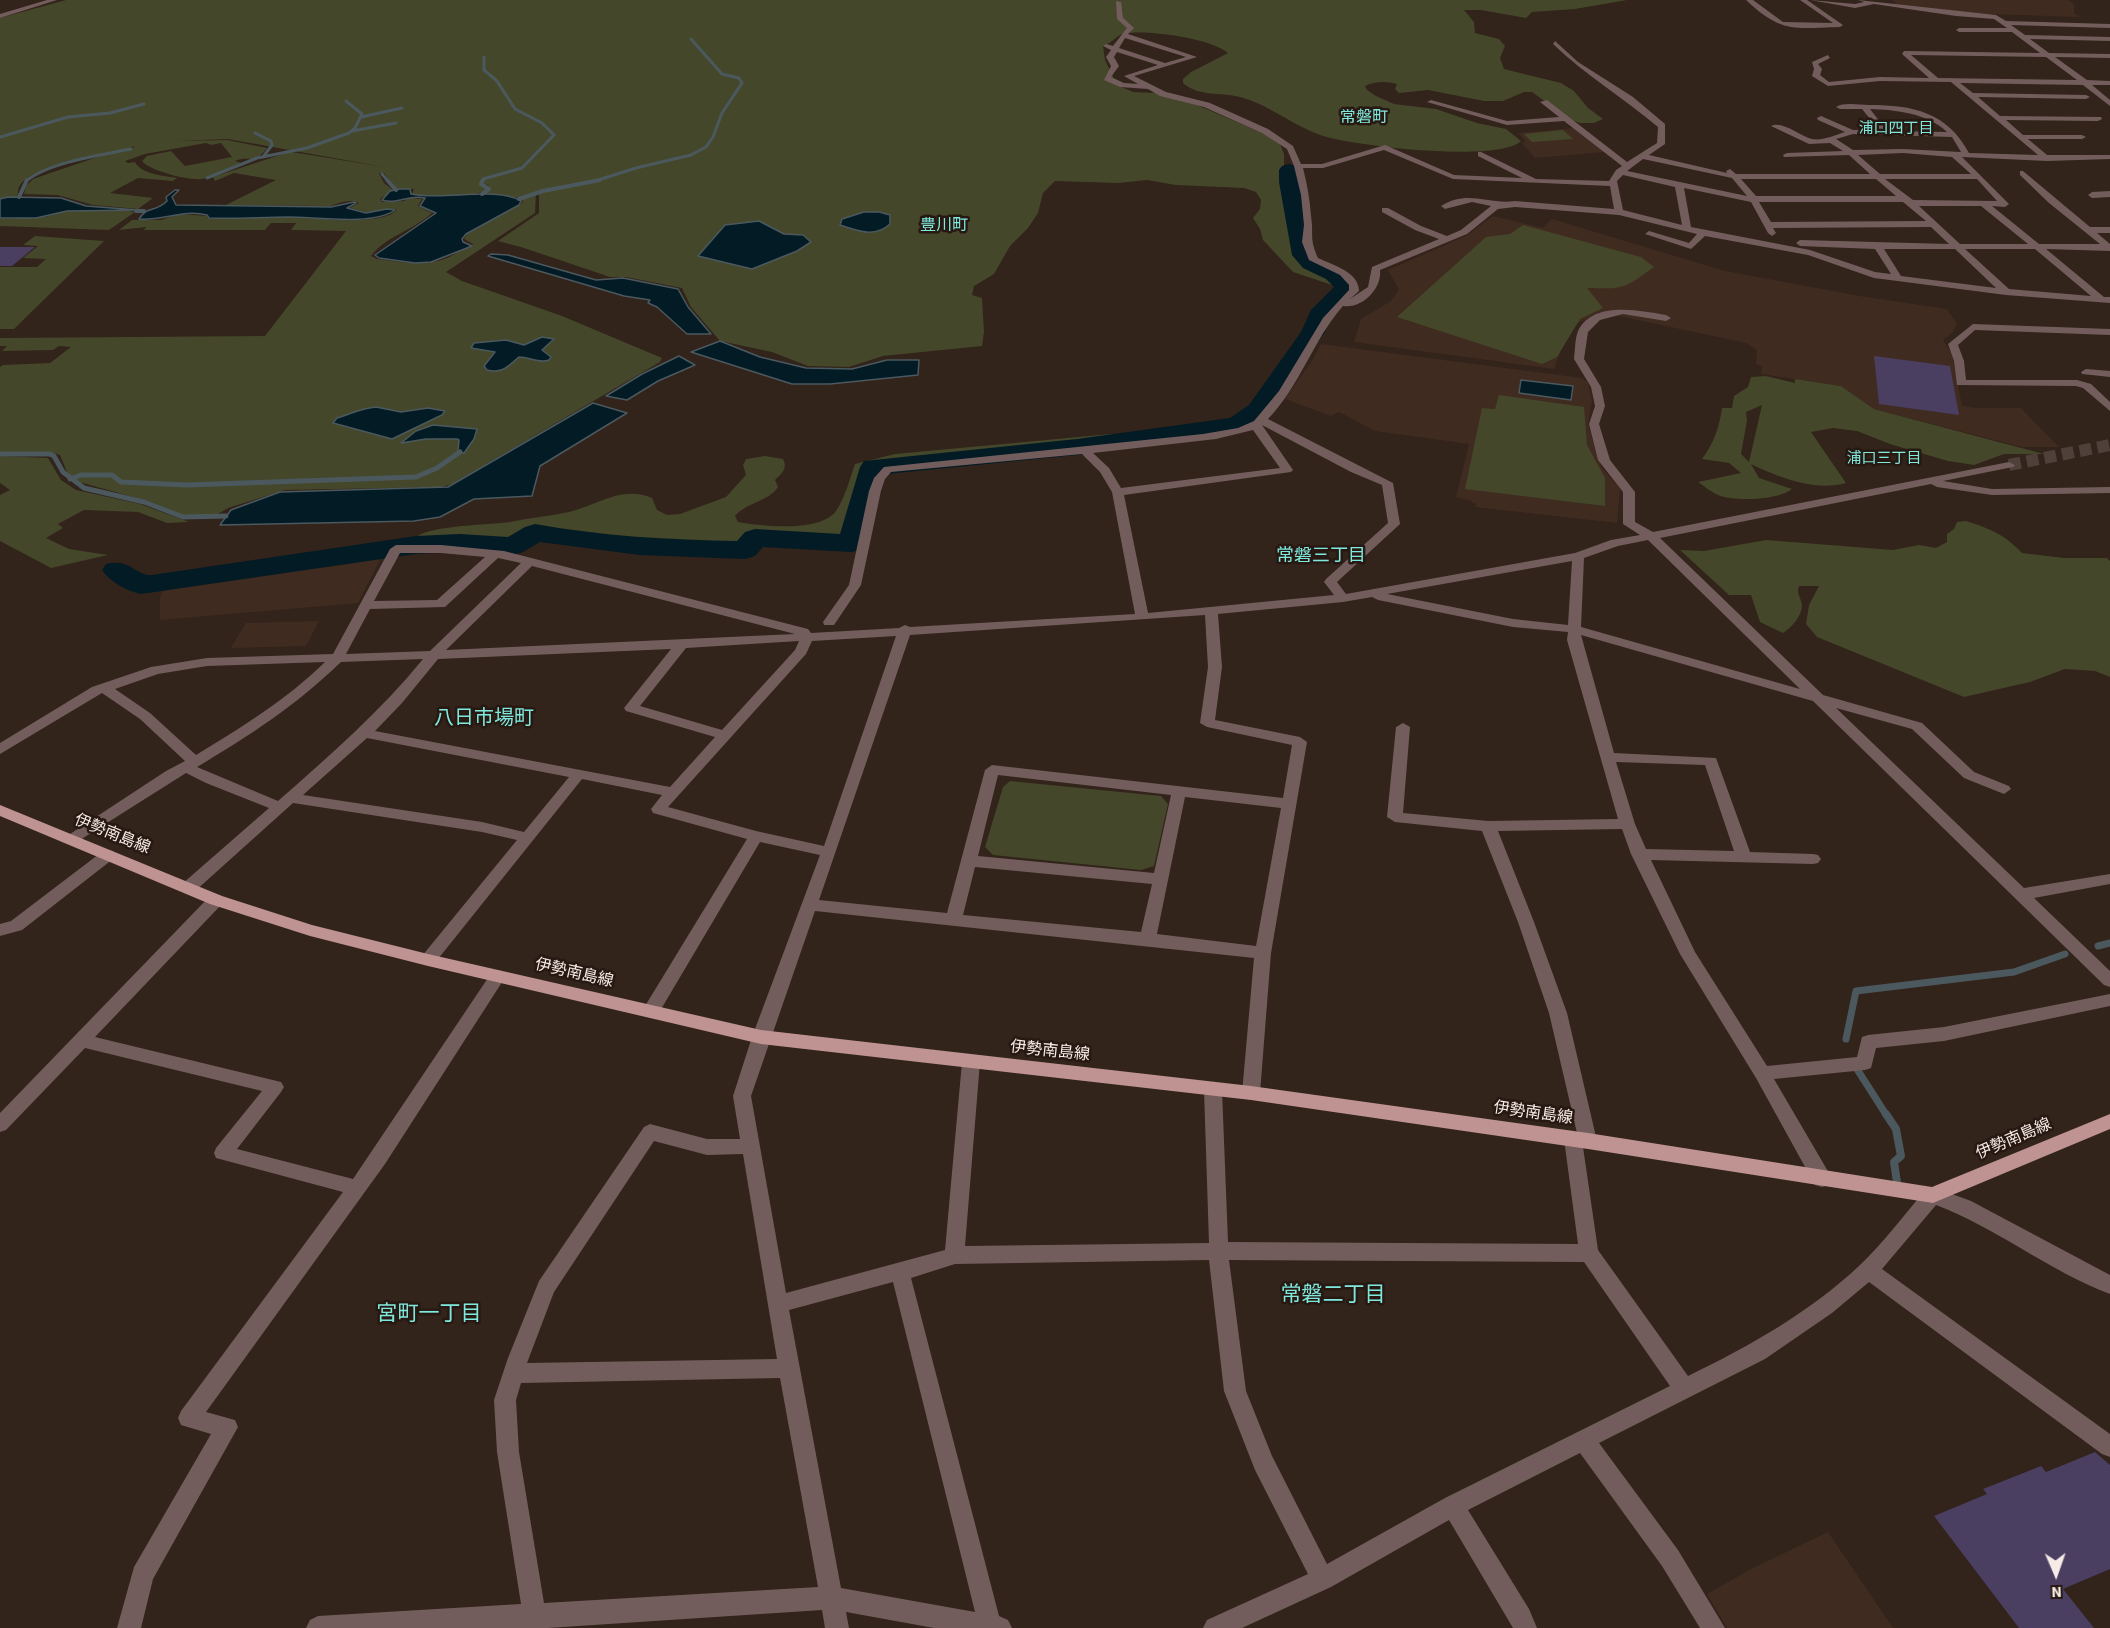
<!DOCTYPE html>
<html>
<head>
<meta charset="utf-8">
<style>
	body { margin:0 }
	#map { position:relative; width:2110px; height:1628px; overflow:hidden; background:#32231b; font-family:"Source Sans 3",sans-serif }
	canvas { display:block }
	.north { position:absolute; left:2026px; top:1544px; width:60px; height:60px; -webkit-text-stroke:4px #271912; paint-order:stroke; rotate:178deg; font-size:16px; font-weight:700; line-height:24px; text-align:center; color:#f6ebe6 }
	.north::after { content:''; display:block; margin:auto; width:21px; height:27px; background:#f6ebe6; clip-path:polygon(50% 0,100% 100%,50% 72%,0 100%) }
</style>
</head>
<body>
<div id="map">
<canvas width="2110" height="1628"></canvas>
<div class="north">N</div>
</div>
<script>
const g = document.querySelector('canvas').getContext('2d');
g.lineJoin = 'round';
function fill(path, color) {
  g.fillStyle = color;
  g.fill(path, 'evenodd');
}
function stroke(path, color, width, dash) {
  g.strokeStyle = color;
  g.lineWidth = width;
  g.lineCap = dash ? 'butt' : 'round';
  g.setLineDash(dash || []);
  g.stroke(path);
}
function write(font, color, halo, rows, align = 'center') {
  g.font = font + ' "Source Sans 3","Noto Sans JP",sans-serif';
  g.lineWidth = 5;
  g.setLineDash([]);
  g.textBaseline = 'middle';
  g.strokeStyle = halo;
  g.fillStyle = color;
  for (const [text, x, y, turn = 0] of rows) {
    g.save();
    g.translate(x, y);
    g.rotate((+turn || 0) * Math.PI / 180);
    g.textAlign = isNaN(turn) ? turn : align;
    if (halo) g.strokeText(text, 0, 0);
    g.fillText(text, 0, 0);
    g.restore();
  }
}
fill(new Path2D(`
	M1892 0H2068L2074 4V13L2080 17 1958 13 1898 5Z
	M1574 128 1605 152 1535 158 1522 143 1526 141 1518 133Z
	M1493 216 1543 228 1552 219 1725 271 1860 296 1947 309 1957 324 1952 333 1943 340 1952 355 1962 406 1977 408H2021L2059 447H2022L1874 409 1841 386 1761 374 1762 366 1756 364 1757 350 1746 343 1600 312 1569 328 1554 369 1354 342 1361 319 1391 301 1399 289 1388 270 1466 236Z
	M1321 344 1582 378 1588 383 1592 402 1588 423 1595 449 1602 468 1620 489 1617 523 1475 507 1477 504 1471 503 1472 501 1456 497 1469 444 1375 431 1339 412 1331 416 1285 399 1313 359Z
	M384 552 358 603 160 620V598L164 585Z
	M319 621 306 646 231 648 246 623Z
	M1828 1532 1893 1628H1727L1707 1594 1751 1569Z`), '#402b20');
fill(new Path2D(`
	M66 0H1627L1575 9 1532 12 1526 18 1481 10H1464L1474 22 1475 33 1499 39 1505 46 1500 58 1504 69 1561 83 1574 91 1588 108 1603 119 1594 123H1580L1569 119 1532 92H1524L1503 101H1484L1428 90 1399 93 1395 89 1397 84C1387 81 1375 81 1365 86L1367 90 1376 96 1394 104 1436 109 1477 123 1506 129 1521 141C1498 163 1355 146 1323 136 1293 126 1270 105 1240 97 1221 92 1199 97 1183 83V79L1191 72 1228 53C1211 38 1149 30 1127 33 1116 34 1112 44 1103 46L1105 60 1117 85 1133 92 1155 93 1197 105 1265 134 1280 144 1284 154V180L1293 211 1296 244 1305 264 1336 281 1337 284 1332 285 1293 272 1263 240 1260 229 1253 218 1260 209 1261 200 1256 192 1244 188 1176 185 1147 180 1119 183 1055 181 1043 193 1038 213 1028 228 1010 246 994 274 974 286 972 295 982 298 984 332 982 346 883 356 849 367 808 366 772 352 720 341 691 307 682 288 626 277H610L524 248 498 241 539 213V194L536 193 535 213 446 272 462 281 562 316 662 358 660 362 452 484 441 487 285 490 228 508 216 515 184 516 148 501 79 482 67 472 60 455 54 453 0 452V367L3 365 50 363 71 347 59 346 53 350 2 351 7 346H0V338L265 336 346 231 291 230 296 223H271L265 230H144L146 227 119 230 132 220H161L179 214 207 216V218C235 221 262 216 290 217 310 218 387 227 397 209L366 212 350 208 359 203C350 198 339 203 330 206L226 205 276 180 234 173 215 181 213 177 283 154 292 152 384 167 228 139 175 141 227 140 267 148C255 165 249 155 235 161L241 163C229 168 214 178 201 179 189 181 148 170 142 161L147 156 171 151 185 166 232 157 221 143 211 145 206 143 145 154 125 161 128 163 135 162C141 174 164 176 177 178L173 181 138 178 110 193 153 198 138 209 93 205 58 195 24 194 26 186 33 179 103 155 132 149 135 146C111 157 31 163 19 187 18 190 18 193 17 197L0 199V18ZM379 173H384L396 189H414L412 194 414 195C432 197 474 199 487 189L481 184 488 185 490 188 484 194 522 198 520 199 523 201 520 205 467 234 464 239 473 244 472 246C462 248 456 254 447 258 424 267 401 262 377 259L371 256C386 236 414 230 432 213L418 206 422 199 408 198 404 201 382 202 380 199 393 190 384 183Z
	M1563 130 1573 139 1532 142 1524 134Z
	M123 210 135 212 109 230 0 226V219L45 217 67 211Z
	M1523 225 1641 257 1654 267C1623 289 1625 289 1587 288L1603 308 1580 319 1557 357 1542 364 1397 317 1486 237 1510 234Z
	M35 236 104 241 14 329H0V267H37L46 259 23 258 38 246 23 245Z
	M1766 376 1795 383V379L1841 386 1874 409 2044 454H2004L1974 465 1948 461 1890 444 1857 431 1833 428 1811 432 1846 483C1815 492 1778 477 1751 464L1759 478 1792 489C1779 500 1734 502 1718 495 1711 492 1704 486 1698 482L1741 473 1729 463 1702 459C1714 443 1719 428 1722 408H1732L1734 396 1748 387 1751 377ZM1762 405 1749 462 1741 454 1747 421 1746 412Z
	M1499 395 1584 407 1587 445 1605 478V506L1465 489 1482 408 1495 409Z
	M1111 434 1118 436 1110 441 1057 448 873 466 851 541 753 536 743 548 611 541 534 531 511 544 413 540C423 525 490 525 510 522 529 518 550 516 569 512 597 505 622 485 652 498L657 510 667 515 680 514 726 497 746 475 743 465 746 459 765 456 783 459C788 469 782 473 775 480L778 487C768 502 747 502 735 516L738 522C761 526 820 533 836 511 845 498 850 478 855 464L895 454Z
	M0 456 48 458 61 480 76 490 140 504 189 522 167 523 138 512 84 510 58 524 63 528 46 538 69 549 108 555 51 568 0 541V495L10 490 0 483Z
	M1966 521C1991 529 2004 534 2022 553L2064 558H2107L2110 561V677L2095 671 2065 669 2030 682 1964 697 1817 637 1806 624 1809 605 1819 586H1799C1796 594 1801 597 1802 605 1802 616 1792 627 1783 633L1760 622 1751 595H1729L1680 550 1704 551 1766 540 1893 550 1919 545 1936 548 1947 542V534L1954 529 1957 522Z
	M1010 781 1161 796 1168 804 1154 866 1141 870 993 855 985 847 1003 787Z`), '#444729');
const water = new Path2D(`
	M400 189H410L411 194C442 201 497 186 521 201L519 205 466 234 462 239 463 242 472 246 431 262 415 263 379 258 375 255 436 213 420 206 425 198C409 194 397 205 382 200L390 191Z
	M175 190H179L172 197 176 205 331 207 354 202 356 203 347 208 366 213 387 209 395 210C373 226 315 217 289 217 262 217 236 219 209 218L207 215C183 209 163 221 139 219 148 205 155 213 167 201L166 197Z
	M8 197 61 198 86 206 137 210 67 211 36 218H0V199Z
	M864 212H879L890 215V224C875 238 857 231 840 225L842 219Z
	M759 221 784 234 803 235 811 242 797 251 752 269 698 256 725 225Z
	M491 254 508 255 596 280 623 278 678 289 688 307 711 334H687L657 307 648 303 650 300 624 296 488 256Z
	M542 337 554 339 542 350 551 357 549 360C539 364 530 357 519 357 508 366 503 374 487 370L484 366 495 352 471 348 474 343 506 340 524 345Z
	M720 341 760 357 806 368 852 369 887 360H919L918 375 830 384H792L691 352Z
	M679 356 695 365 658 381 627 400 606 396 642 374Z
	M1521 380 1573 386 1571 400 1519 393Z
	M593 403 627 413 540 466 532 496 474 499 440 517 414 521 220 525 231 510 280 492 448 487Z
	M376 407 401 412 428 408 445 411 442 415 392 439 333 423 337 418C351 414 361 408 376 407Z
	M433 425 477 429 474 439 464 453 458 452 459 440 457 439H426L401 443 416 431Z`);
fill(water, '#021b25');
stroke(water, '#4b595f', 1.5);
stroke(new Path2D(`
	M361 117 402 108
	M352 131 396 123
	M255 133 271 141 272 145 263 157
	M0 137 68 117 110 113 144 104
	M382 174 388 181
	M207 178 257 158 307 148 349 133 355 128 362 114 346 101
	M26 181C50 162 101 155 131 149
	M482 181 483 179 522 168 554 135 542 123 515 109 497 81 484 70V57
	M595 181 636 168 691 155 706 147 713 137 722 113 742 83 739 78 722 74 691 39`), '#4b595f', 3);
stroke(new Path2D(`
	M387 180 396 190
	M482 194 489 189 481 184 483 180
	M19 197 27 180
	M519 199 543 191 600 180
	M136 211H144`), '#4b595f', 4);
stroke(new Path2D(`
	M0 454H50L54 456 63 472 84 488 144 502 183 517 226 516
	M70 479 81 475H112L121 482 187 485 416 477 437 468 460 452`), '#4b595f', 5);
stroke(new Path2D(`
	M2098 946 2110 943
	M1846 1039 1856 991 2014 972 2065 954
	M1855 1066 1887 1116`), '#4b595f', 7);
stroke(new Path2D(`
	M1886 1114 1896 1129 1901 1156 1894 1162 1898 1189`), '#4b595f', 8);
fill(new Path2D(`
	M1289 164 1296 166 1299 170V182L1314 255C1328 269 1348 268 1357 288L1330 317 1325 332 1267 415 1246 431 1077 455 886 474 867 543 862 549 852 552 763 547 755 556 745 559 640 555 540 542 523 552 513 555 460 552 416 554 141 594C127 591 110 582 102 570L106 564C131 558 135 576 152 575L416 536 460 534 508 537 525 527 535 524C602 536 669 540 737 541L745 532 755 529 840 534 860 467 864 461 1077 439 1230 418 1249 405 1301 332 1311 310 1334 287 1326 279 1303 268 1292 255 1279 182V170L1282 166Z`), '#021b25');
fill(new Path2D(`
	M0 247H35L12 266H0Z
	M1874 356 1950 366 1959 415 1879 404Z
	M2095 1452 2110 1465V1569L2063 1589 2094 1628H2019L1934 1516 1987 1494 1983 1489 2041 1466 2046 1472Z`), '#4a3e61');
stroke(new Path2D(`
	M2009 465 2110 445`), '#4f4139', 12, [12, 6]);
fill(new Path2D(`
	M47 0H57L0 18V14Z
	M1746 0H1753L1783 22 1833 23 1800 0H1807L1843 25 1840 27C1794 28 1782 34 1746 0Z
	M1810 0 1855 4 1864 2 1858 0 1996 15 2006 21 2110 24V28L2011 25 2025 35 2110 37V41L2030 39 2049 53 2110 54V58L2055 57 2087 80 2110 81V85H2092L2110 100V106L2083 85 1960 83 1973 93 2086 95 2090 97 2086 99 1978 97 2000 116 2101 117 2102 119 2098 121 2006 120 2023 135H2082L2086 137 2082 139H2028L2047 155H2110V159L2047 161 1962 157 2009 204 2005 207 1992 206 2039 244H2100L2049 203 2020 175V171H2023L2090 227H2110V233H2097L2110 244V251L2046 249 2104 297H2110V303L2006 295 1874 278 1808 255 1705 236 1691 249 1645 234 1649 231 1689 243 1697 234 1619 215 1515 207 1498 209 1467 234 1380 270C1382 289 1362 309 1343 306 1313 340 1300 386 1268 419L1393 483 1400 524 1337 582 1346 594 1575 553 1611 540 1640 535 1623 524V492L1598 460 1589 424 1595 406 1591 387 1574 359C1575 351 1575 338 1578 331 1593 300 1641 311 1666 315L1671 318 1666 321 1623 314 1600 320 1588 332 1584 359 1601 387 1605 406 1599 424 1610 460 1635 492V522L1653 532 2009 462 2015 465 2013 467 1943 481 1992 489 2110 487V493L1992 495 1937 487 1931 484 1660 538 1823 695 1922 723 1974 772 2009 786 2011 789 2004 794 1964 778 1912 729 1836 708 2024 888 2110 874V884L2034 898 2110 971V987L2104 985 1813 701 1581 635 1614 753 1716 758 1750 852 1813 854 1818 855 1821 859 1818 863 1813 864 1651 860 1695 952 1767 1066 1857 1057 1862 1037 1868 1035 1944 1027 2110 994V1006L1944 1041 1876 1048 1871 1068 1865 1070 1774 1079 1829 1173 1831 1179 1829 1185 1822 1187 1815 1185 1756 1078 1680 954 1631 854 1622 829 1498 831 1534 922 1567 1013 1597 1141 1595 1146 1588 1149 1583 1147 1598 1250 1688 1376C1750 1346 1810 1312 1860 1265 1884 1242 1905 1214 1926 1189L1933 1187 1971 1201 2110 1275V1294C2049 1271 1997 1228 1936 1205L1882 1269 2110 1434V1457L2102 1454 1869 1282 1832 1313 1765 1359 1599 1443 1678 1550 1725 1628H1700L1662 1566 1580 1453 1468 1510 1529 1609 1537 1628H1513L1449 1520 1331 1587 1242 1628H1203L1207 1620 1308 1574 1255 1470 1224 1391 1209 1260 955 1264 911 1278 999 1616 1008 1620 1012 1628H934L846 1612 849 1628H825L822 1610 548 1628H306L310 1620 318 1616 521 1604 497 1452 494 1400 508 1358 539 1281 644 1127 650 1124 707 1139H740L733 1096 752 1037 820 855 760 842 657 1016 651 1018 645 1016 642 1011 747 839 653 813 651 809 662 795 582 779 434 964H422L420 960 422 956 517 840 482 832 293 803 194 892H182L180 888 182 884 269 808 206 783 186 773 72 845 64 840 67 836 166 771 185 761 140 719 102 693 0 754V743L92 687 151 667 207 658 333 654 390 549 396 545H441L504 551 808 629 811 633 899 628 905 625 910 627 1135 614 1112 492 1100 472 1082 454 891 472 885 479 881 491 861 585 834 625H824L823 622 849 585 869 491 874 478 884 467 1203 434 1238 428 1254 421 1279 391 1323 318 1349 290V285L1340 275 1309 260 1302 242 1304 225 1301 195 1294 166 1287 149 1262 133 1204 107 1160 96 1148 89 1120 87 1104 80 1111 66 1106 57 1111 50 1103 46 1106 44 1113 46 1127 28 1117 19 1116 1 1121 2 1123 18 1134 28 1128 34 1197 57 1134 76 1166 92 1210 103 1268 129 1293 146 1301 164H1322L1385 145 1454 175 1522 178 1478 156V152H1481L1536 179 1609 181 1616 170 1622 166 1564 121 1507 125 1427 102 1431 100 1507 121 1559 117 1540 102 1547 100 1627 162 1657 143 1658 127C1624 98 1585 75 1553 44L1555 41 1578 62 1633 97 1665 124V144L1649 155 1727 173 1726 171 1730 169 1736 174H1870L1849 155 1784 157 1783 155 1787 153 1843 151 1830 143 1809 144 1771 126C1782 120 1800 136 1812 139 1823 141 1835 135 1845 132L1818 120 1817 118 1821 116 1853 130H1879L1862 109H1840L1836 107C1844 102 1859 105 1869 105 1913 105 1947 112 1969 153L2038 155 1951 82 1880 81 1828 86 1812 76 1814 69 1812 62 1828 55 1830 58 1818 64 1822 69 1820 75 1829 82 1880 77 1929 78 1902 54 1904 51 2040 53 2012 32H1959L1956 30 1959 28H2007L1994 19 1956 16 1874 4 1855 8ZM1125 38 1186 57 1165 63 1119 48ZM1117 52 1158 65 1124 76 1138 84 1124 83 1111 77 1119 66 1114 57ZM1911 55 2046 57 2077 80 1938 78ZM1870 109C1896 110 1927 113 1947 132L1887 131ZM1853 134 1952 137 1961 152 1903 149 1853 150 1836 139ZM1384 150 1453 179 1610 186 1614 209 1515 201C1489 205 1467 189 1441 206L1445 209 1472 202 1491 206 1461 230 1447 236 1421 226 1388 208H1382V212L1415 230 1439 239 1372 267 1368 287 1350 299 1359 291C1359 272 1333 265 1318 258 1309 238 1314 236 1311 216 1310 200 1307 184 1303 168H1323ZM1903 153 1952 157 1971 174H1880L1858 155ZM1643 159 1732 178 1747 196 1627 171ZM1623 175 1675 187 1682 225 1623 210 1617 181ZM1741 179H1876L1896 196H1756ZM1885 179H1977L1997 201 1913 200ZM1684 188 1751 202 1768 233 1772 236 1776 233 1773 228 1931 227 1949 244 1800 240 1796 243 1800 246 1875 249 1891 274 1875 272 1810 250 1691 227ZM1759 202H1903L1926 221 1771 222ZM1919 206H1981L2028 244H1960ZM1884 249H1955L1996 288 1901 276ZM1965 249H2035L2091 296 2009 289ZM1262 425 1351 472 1382 485 1388 523 1326 579 1324 582 1334 595 1148 613 1124 495 1291 472 1293 470ZM1253 430 1280 468 1121 488 1109 468 1093 453 1216 439ZM1648 540 1800 689 1581 627 1584 558 1618 546ZM400 553H441L485 557 437 600 374 601ZM498 558 521 563 430 651 346 654 370 609 445 607ZM1572 561 1568 625 1513 619 1387 594ZM532 566 795 634 446 650ZM1372 597 1378 600 1513 627 1568 632 1567 640 1618 819 1488 821 1403 813 1410 727 1403 723 1396 727 1387 817 1395 822 1482 831 1518 922 1549 1013 1577 1133 1566 1134 1564 1139 1578 1244 1228 1242 1222 1090 1219 1085 1213 1083 1207 1085 1204 1090 1209 1243 965 1246 980 1062 977 1057 971 1055 965 1057 962 1062 945 1250 786 1293 751 1096 815 911 1254 958 1242 1093 1245 1098 1251 1100 1257 1098 1260 1093 1271 953 1307 742 1300 737 1215 720 1222 667 1218 614 1343 602ZM1205 615 1208 667 1200 723 1207 727 1292 745 1283 798 992 765 985 770 947 913 819 900 910 635ZM896 636 824 846 756 831 668 807 806 654 812 641ZM799 641 795 650 722 730 640 706 686 648ZM671 649 624 708 626 711 715 737 670 787 375 731 402 703 438 659ZM423 659C380 712 329 756 278 801L197 767C252 734 294 707 341 662ZM325 662C286 700 242 727 196 755L150 713 115 689 158 674 207 666ZM367 738 569 777 524 832 482 822 303 795ZM1616 762 1705 765 1734 851 1646 849 1635 824ZM998 775 1171 795 1154 873 978 856ZM1185 797 1281 808 1256 946 1157 934ZM975 867 1152 884 1141 932 963 915ZM654 1141 707 1155 743 1154 777 1359 527 1363 554 1292ZM1229 1260 1584 1262 1670 1386 1445 1498 1327 1564 1272 1456 1246 1391ZM893 1282 975 1612 841 1588 789 1310ZM780 1378 818 1587 544 1603 519 1452 516 1400 521 1383Z
	M2110 191V197L2092 198 2088 195 2092 192Z
	M1973 324 2110 329V335L1975 330 1958 345 1964 361 1966 380H2077L2091 384 2110 402V411L2083 388 2076 386 1957 385 1954 361 1948 344Z
	M2086 369 2110 371V377L2082 374 2081 372Z
	M108 850 113 851 116 855 113 859 22 930 0 936V924L11 921 103 851Z
	M216 894 222 896 224 900 222 904 95 1037 281 1082 284 1087 281 1092 237 1149 353 1179 492 972 498 970 504 972 506 976 385 1164 206 1412 235 1420 238 1427 153 1579 141 1628H117L134 1567 211 1434 181 1425 178 1418 181 1411 343 1192 216 1158 214 1153 216 1148 262 1091 85 1048 6 1130 0 1132V1113L210 896Z`), '#725d5c');
fill(new Path2D(`
	M0 805 222 896 312 925 428 954 761 1030 1251 1086 1588 1133 1932 1187 2110 1114V1129L1933 1203 1588 1149 1251 1100 761 1044 428 966 310 936 210 904 0 816Z`), '#be9391');
write('15px', '#7fe9de', '#271912', [
	["浦口四丁目",1896,130],
	["浦口三丁目",1884,460]
]);
write('16px', '#7fe9de', '#271912', [
	["常磐町",1364,118],
	["豊川町",944,226]
]);
write('16px', '#f6ebe6', '#271912', [
	["伊勢南島線",112,835,22],
	["伊勢南島線",574,974,13],
	["伊勢南島線",1050,1052,6],
	["伊勢南島線",1533,1114,8],
	["伊勢南島線",2014,1140,-23]
]);
write('18px', '#7fe9de', '#271912', [
	["常磐三丁目",1321,557]
]);
write('20px', '#7fe9de', '#271912', [
	["八日市場町",484,720]
]);
write('21px', '#7fe9de', '#271912', [
	["常磐二丁目",1333,1296],
	["宮町一丁目",429,1315]
]);
</script>
</body>
</html>
